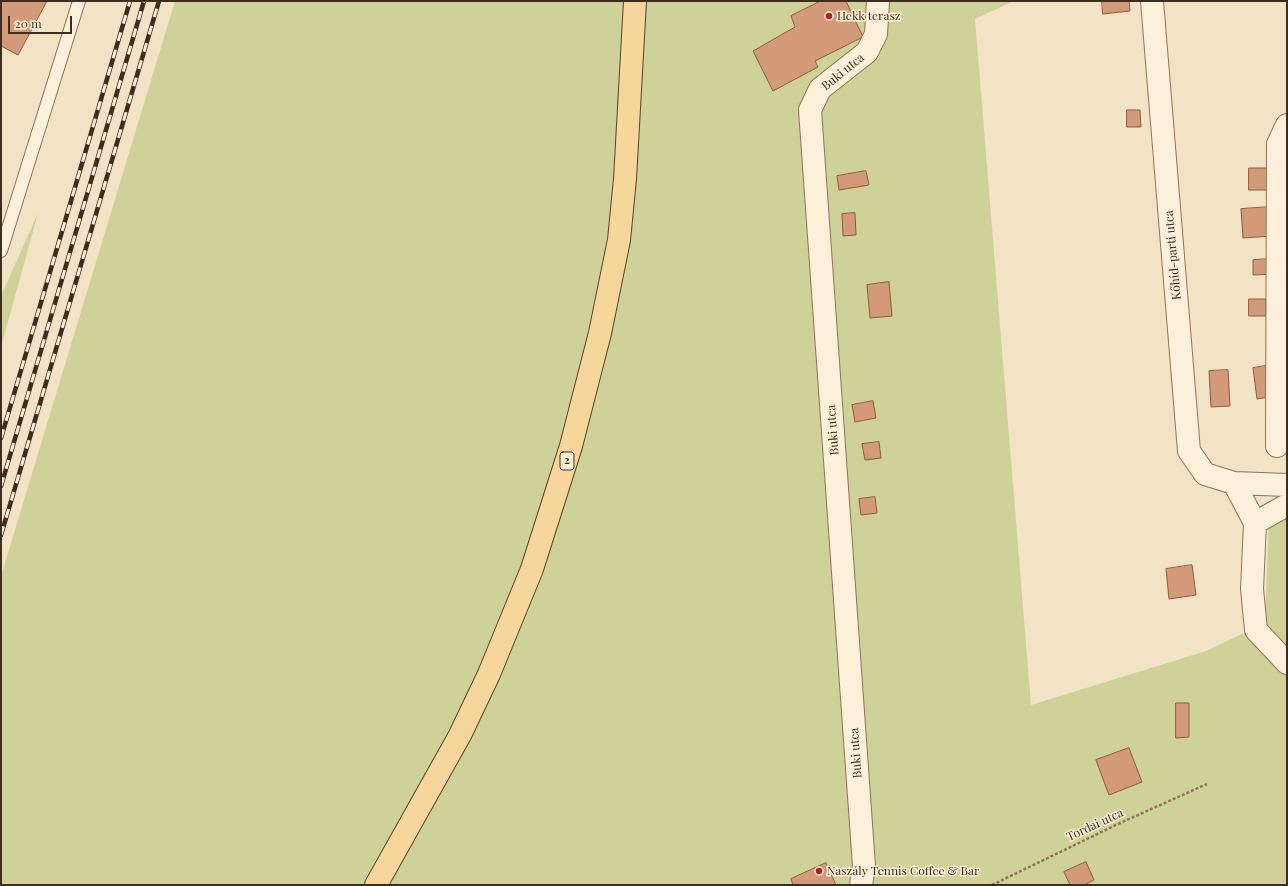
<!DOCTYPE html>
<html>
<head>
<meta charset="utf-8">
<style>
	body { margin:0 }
	#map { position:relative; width:1288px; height:886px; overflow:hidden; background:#f2e3c6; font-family:"Playfair Display",serif }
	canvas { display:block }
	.frame { position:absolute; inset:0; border:2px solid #3e2c1e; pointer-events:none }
	.scale { position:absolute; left:8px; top:16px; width:64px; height:18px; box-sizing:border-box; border:2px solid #3e2c1e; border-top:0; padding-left:5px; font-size:12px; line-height:14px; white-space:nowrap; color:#3e2c1e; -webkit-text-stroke:3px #f9edd6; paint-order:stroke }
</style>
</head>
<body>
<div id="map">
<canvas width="1288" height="886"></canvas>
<div class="frame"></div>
<div class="scale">20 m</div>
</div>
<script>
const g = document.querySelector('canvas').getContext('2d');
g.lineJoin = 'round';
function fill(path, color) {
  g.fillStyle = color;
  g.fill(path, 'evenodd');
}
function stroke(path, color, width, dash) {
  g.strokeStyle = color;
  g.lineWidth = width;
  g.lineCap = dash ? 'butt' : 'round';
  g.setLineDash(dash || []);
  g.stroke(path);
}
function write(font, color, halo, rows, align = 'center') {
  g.font = font + ' "Playfair Display",serif';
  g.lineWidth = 3;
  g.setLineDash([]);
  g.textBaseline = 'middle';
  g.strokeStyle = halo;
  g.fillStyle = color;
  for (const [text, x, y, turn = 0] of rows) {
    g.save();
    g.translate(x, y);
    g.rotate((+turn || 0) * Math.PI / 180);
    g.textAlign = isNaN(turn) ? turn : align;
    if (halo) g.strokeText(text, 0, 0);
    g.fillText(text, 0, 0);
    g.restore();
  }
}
fill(new Path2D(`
	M175 1H1014L975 19 1031 705 1206 651 1265 623 1269 515 1287 509V885H1V576Z
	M38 213 1 347V296Z`), '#ced298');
const building = new Path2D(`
	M1 1H47L18 55 1 46Z
	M821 1H846L863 37 815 61 818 67 773 91 753 51 795 27 791 16Z
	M1102 1H1129L1130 11 1103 14Z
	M1127 110H1140L1141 127H1127Z
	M1249 168H1272V190H1249Z
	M866 171 869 185 839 190 837 176Z
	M1270 207 1272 236 1243 238 1241 209Z
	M855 213 856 235 843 236 842 214Z
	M1272 259V274L1253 275V260Z
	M889 282 892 316 870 318 867 285Z
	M1249 299H1266V316H1249Z
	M1271 365 1276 396 1257 399 1253 368Z
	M1228 370 1230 406 1211 407 1209 371Z
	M873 401 876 418 855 422 852 405Z
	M879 442 881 458 865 460 862 444Z
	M875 497 877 513 861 515 859 499Z
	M1192 565 1196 595 1169 599 1166 569Z
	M1176 703H1189V737L1176 738Z
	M1129 748 1142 782 1109 795 1096 760Z
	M1086 862 1094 880 1084 885H1070L1064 872Z
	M826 863 836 885H793L791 879Z`);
fill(building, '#d39a79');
stroke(building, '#915a3d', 1);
const lane = new Path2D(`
	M1 251 79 1`);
const street = new Path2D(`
	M1152 1 1189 451 1205 474 1234 483 1287 485
	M1277 446 1278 144 1287 125
	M1234 483 1255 523 1287 505
	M1255 523 1252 589 1256 630 1287 663
	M861 885 864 866 810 110 820 89 867 52 876 34 878 1`);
const primary = new Path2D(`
	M376 885 460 735 489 674 532 569 571 446 600 333 619 240 625 179 635 1`);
stroke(lane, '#8f7359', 14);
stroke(street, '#8f7359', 24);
stroke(primary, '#5d412e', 24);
stroke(new Path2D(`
	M992 885 1118 824 1207 784`), '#8f7359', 2.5, [3, 2]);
stroke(lane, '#fcf0da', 12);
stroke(street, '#fcf0da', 22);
stroke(primary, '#f7d69b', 22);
const rail = new Path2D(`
	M1 438 130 1
	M1 486 144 1
	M1 535 159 1`);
stroke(rail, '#3e2c1e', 4.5);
stroke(rail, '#f9edd6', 3, [9]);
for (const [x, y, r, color] of [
	[829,16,4,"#a4242b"],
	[819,871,4,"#a4242b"]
]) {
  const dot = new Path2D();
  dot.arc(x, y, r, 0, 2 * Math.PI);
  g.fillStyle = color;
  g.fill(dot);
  stroke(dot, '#f9edd6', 1.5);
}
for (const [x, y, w] of [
	[567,461,14]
]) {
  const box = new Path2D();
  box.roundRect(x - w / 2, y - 9, w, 18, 3);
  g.fillStyle = '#f9edd6';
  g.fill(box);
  stroke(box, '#3e2c1e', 1);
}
write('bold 11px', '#3e2c1e', null, [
	["2",567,461]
]);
write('12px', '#3e2c1e', '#f9edd6', [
	["Hekk terasz",837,16],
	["Naszály Tennis Coffee & Bar",827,871]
], 'left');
write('12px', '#3e2c1e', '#f9edd6', [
	["Buki utca",843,72,-39],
	["Kőhíd-parti utca",1173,255,-95],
	["Buki utca",833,430,-94],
	["Buki utca",856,753,-94],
	["Tordai utca",1095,825,-25]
]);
</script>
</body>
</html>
